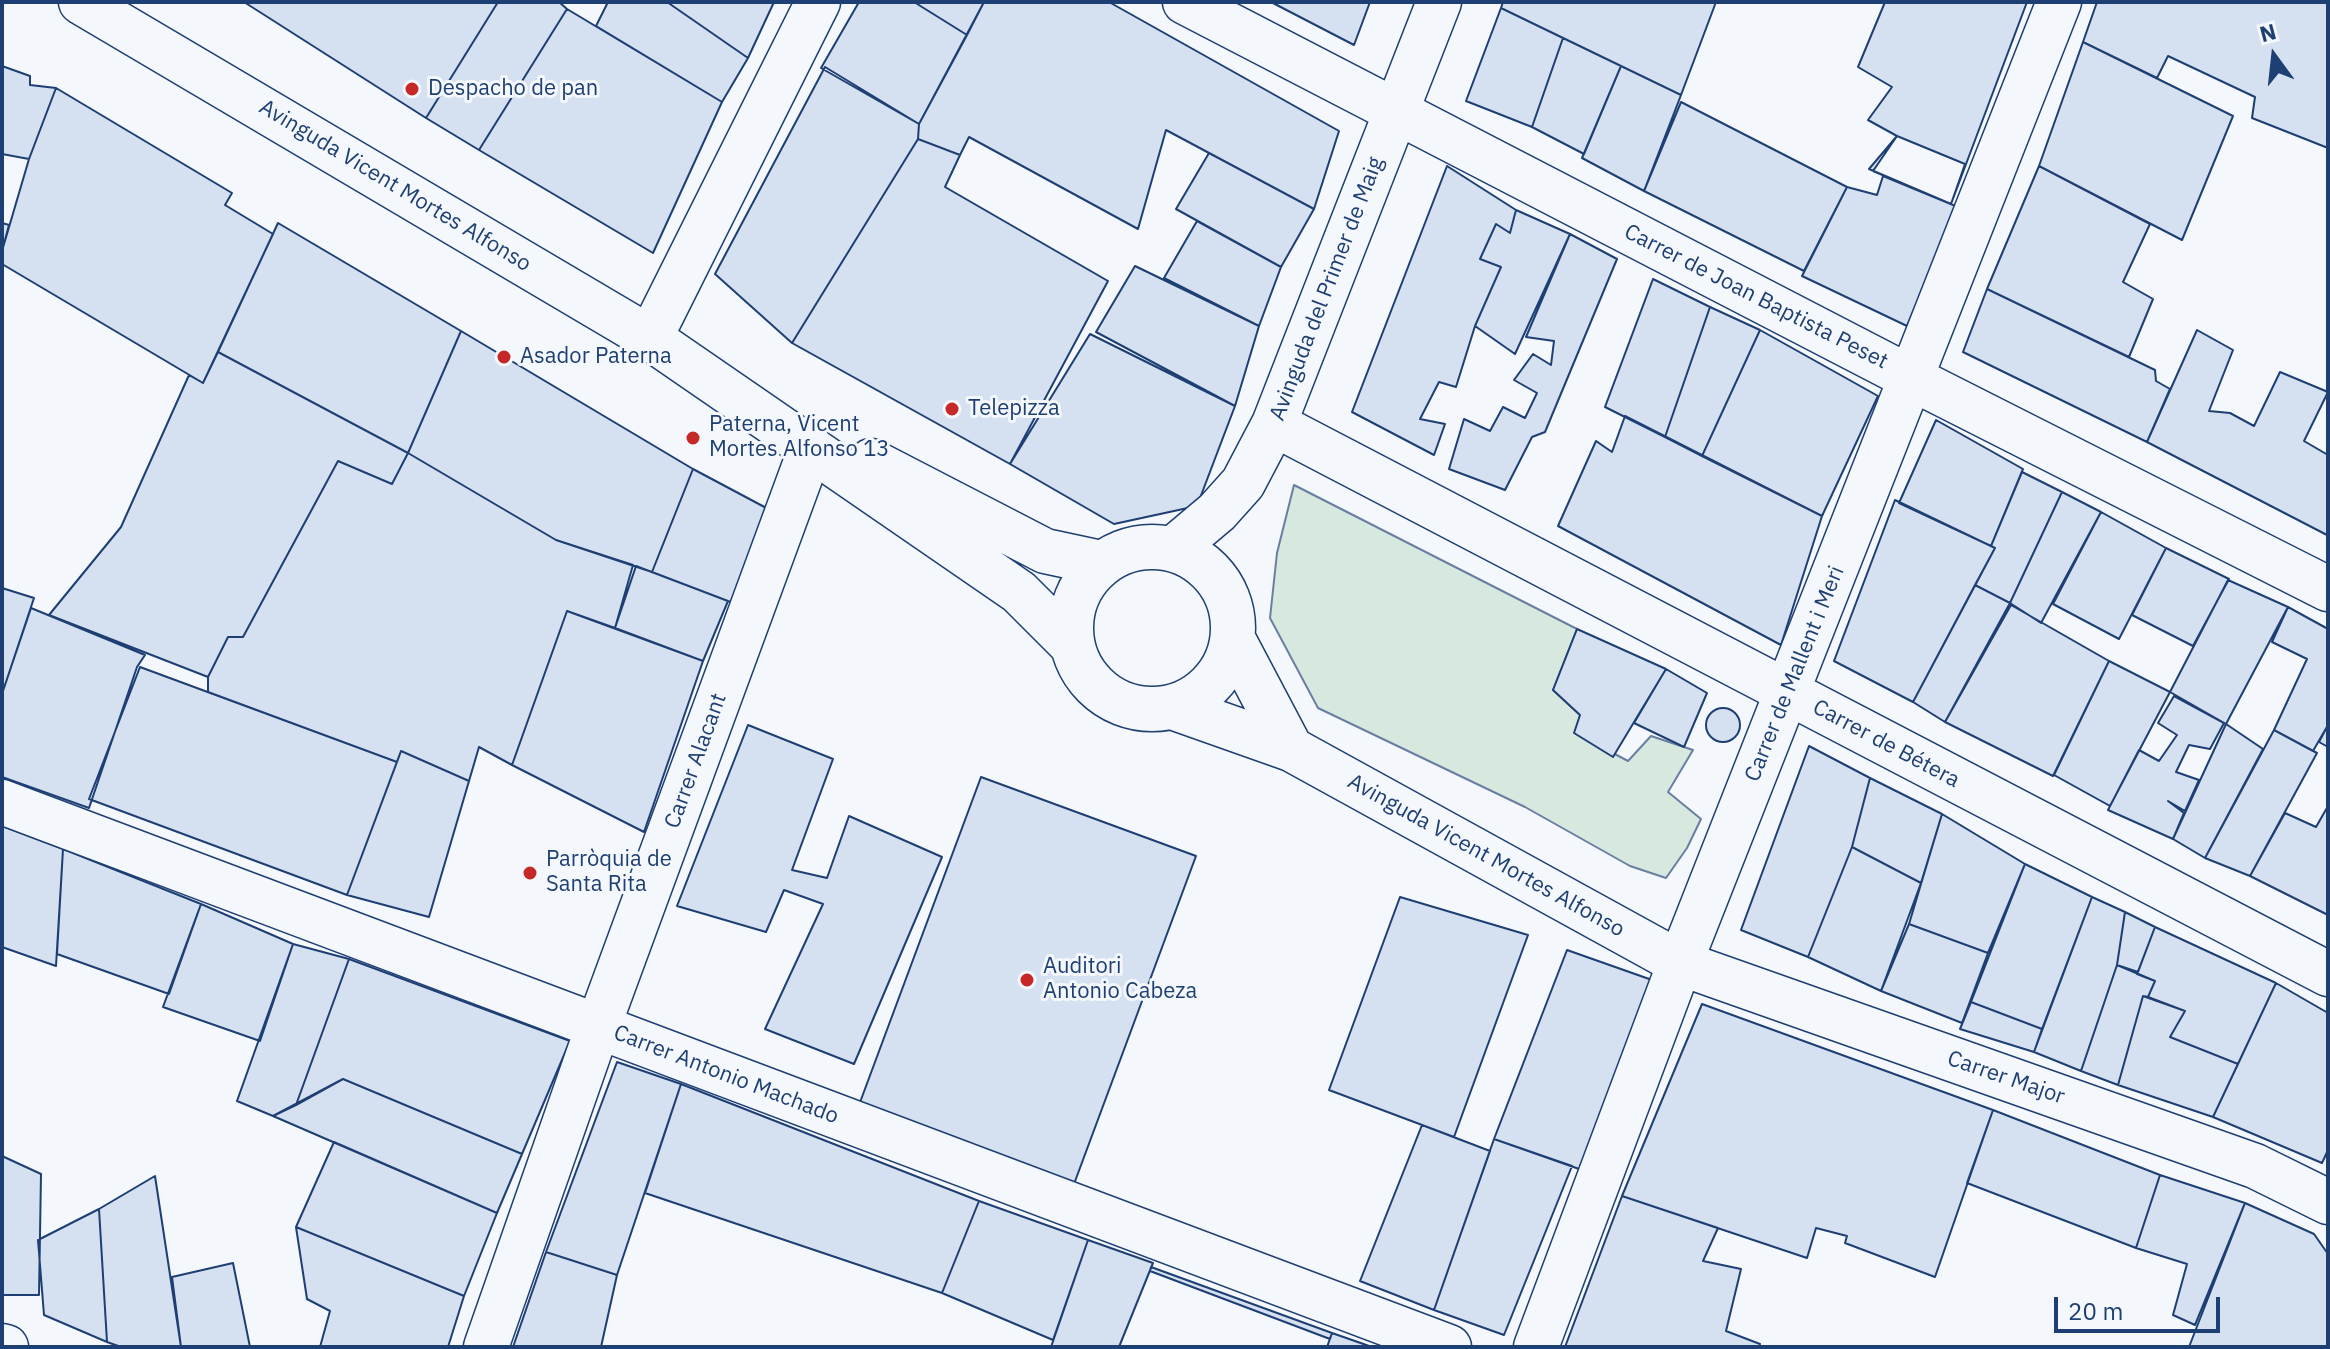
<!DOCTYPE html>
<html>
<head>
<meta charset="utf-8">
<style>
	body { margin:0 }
	#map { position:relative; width:2330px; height:1349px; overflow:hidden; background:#f4f7fb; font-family:"IBM Plex Sans",sans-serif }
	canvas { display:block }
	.frame { position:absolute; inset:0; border:4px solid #1d3f73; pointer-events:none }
	.north { position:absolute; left:2234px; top:16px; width:80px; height:80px; -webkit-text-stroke:6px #f4f7fb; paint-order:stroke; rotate:345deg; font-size:22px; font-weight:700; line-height:32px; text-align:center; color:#1d3f73 }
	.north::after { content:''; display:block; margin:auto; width:28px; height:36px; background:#1d3f73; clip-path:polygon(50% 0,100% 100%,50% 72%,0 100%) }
	.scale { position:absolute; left:2054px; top:1297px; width:166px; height:36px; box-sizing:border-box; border:4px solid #1d3f73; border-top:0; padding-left:10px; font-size:24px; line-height:28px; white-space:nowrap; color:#1d3f73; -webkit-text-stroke:6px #f4f7fb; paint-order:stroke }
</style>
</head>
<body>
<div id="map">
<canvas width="2330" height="1349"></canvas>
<div class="frame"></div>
<div class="north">N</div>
<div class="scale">20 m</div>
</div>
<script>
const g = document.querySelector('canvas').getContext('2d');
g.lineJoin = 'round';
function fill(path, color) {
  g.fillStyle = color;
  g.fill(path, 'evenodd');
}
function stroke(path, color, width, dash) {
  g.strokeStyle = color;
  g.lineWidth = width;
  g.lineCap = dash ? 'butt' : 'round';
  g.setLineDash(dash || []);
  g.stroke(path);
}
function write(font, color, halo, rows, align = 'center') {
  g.font = font + ' "IBM Plex Sans",sans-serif';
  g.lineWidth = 6;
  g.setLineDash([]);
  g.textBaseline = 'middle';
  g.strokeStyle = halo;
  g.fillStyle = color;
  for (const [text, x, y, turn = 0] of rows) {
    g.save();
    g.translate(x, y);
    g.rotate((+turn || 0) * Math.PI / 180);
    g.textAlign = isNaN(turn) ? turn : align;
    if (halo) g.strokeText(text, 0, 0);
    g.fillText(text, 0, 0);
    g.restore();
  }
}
const green = new Path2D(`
	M1294 485 1577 629 1553 690 1580 715 1579 735 1628 761 1651 736 1693 750 1668 792 1701 819 1687 848 1666 878 1630 866 1525 807 1318 708 1270 618 1277 553Z`);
fill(green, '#d7e8df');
stroke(green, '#687fa3', 2);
const building = new Path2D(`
	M244 2H498L426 118Z
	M498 2H559L567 9 479 150 426 118Z
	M608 2H667L748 58 722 102 596 26Z
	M667 2H774L748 58Z
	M859 2H914L967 35 919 124 821 68Z
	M914 2H984L967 35Z
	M984 2H1109L1339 131 1314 209 1166 130 1138 229 969 137 960 155 918 139 919 124Z
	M1271 2H1370L1354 45Z
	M1503 2H1716L1681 95 1501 8Z
	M1885 2H2027L1951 204 1869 169 1897 136 1868 120 1892 87 1858 67Z
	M2097 2H2328V148L2252 118 2255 97 2168 56 2157 78 2083 42Z
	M1501 8 1563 38 1532 127 1466 101Z
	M567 9 722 102 653 253 479 150Z
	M1563 38 1621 66 1584 154 1532 127Z
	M2083 42 2233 116 2182 240 2039 166Z
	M2 66 30 76V85L56 88 29 159 2 154Z
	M1621 66 1681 95 1644 191 1582 158Z
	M825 67 919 124 918 139 792 343 715 274Z
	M56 88 232 193 225 205 273 234 203 383 2 264V251L29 159Z
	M1681 102 1847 187 1804 271 1644 191Z
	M1897 136 1965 164 1951 204 1873 171Z
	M918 139 960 155 945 187 1108 281 1010 464 792 343Z
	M1209 153 1314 209 1281 267 1176 209Z
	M1447 166 1516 210 1510 233 1496 224 1480 259 1501 267 1475 326 1456 387 1439 382 1420 419 1445 424 1434 455 1352 412Z
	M2039 166 2150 224 2123 282 2153 299 2129 357 1987 289Z
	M1883 176 1958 207 1907 326 1802 276 1847 187 1877 195Z
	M1516 210 1570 234 1515 354 1475 326 1501 267 1480 259 1496 224 1510 233Z
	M1197 221 1281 267 1259 326 1164 278Z
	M2 223 9 225 2 251Z
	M278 223 461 331 408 453 218 352Z
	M1570 234 1617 259 1545 432 1532 437 1505 490 1449 469 1464 419 1490 431 1503 407 1525 418 1537 393 1514 380 1533 354 1551 365 1554 341 1526 337Z
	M1135 266 1259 326 1235 406 1096 332Z
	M1653 279 1710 307 1665 437 1605 407Z
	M1987 289 2155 370 2156 381 2170 389 2147 442 1963 352Z
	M1710 307 1760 330 1702 456 1665 437Z
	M1760 330 1878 396 1822 516 1702 456Z
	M2197 330 2233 350 2209 411 2230 413 2254 426 2280 372 2328 392 2304 441 2328 455 2327 535 2147 442Z
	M461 331 693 469 652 572 556 540 408 453Z
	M1090 334 1235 406 1197 506 1114 524 1010 464Z
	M218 352 408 453 392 484 338 461 243 637H228L208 677 49 615 121 527 189 375 203 383Z
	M1625 416 1822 516 1781 645 1558 526 1596 441 1612 452Z
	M1936 420 2023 469 1991 546 1899 503Z
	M408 453 556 540 633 565 615 628 567 611 512 765 479 747 469 781 401 751 397 762 208 692V677L228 637H243L338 461 392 484Z
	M693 469 772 511 741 606 652 572Z
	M2022 472 2062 492 2010 603 1975 585 1995 548 1991 546Z
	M2062 492 2101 512 2041 623 2010 603Z
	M1895 500 1995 548 1913 702 1834 661Z
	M2101 512 2166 548 2119 639 2053 604Z
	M2166 548 2229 579 2193 646 2132 615Z
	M636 566 728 601 703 661 615 628Z
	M2228 580 2288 607 2226 724 2170 692Z
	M1975 585 2010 603 1945 722 1913 702Z
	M2 588 34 598 2 694Z
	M2011 605 2109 661 2053 776 1945 722Z
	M2288 607 2328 629V725L2313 751 2274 730 2307 659 2272 642Z
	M31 608 145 655 137 667 89 808 2 777V694Z
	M567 611 703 661 644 832 512 765Z
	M1577 629 1666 669 1613 757 1574 733 1580 715 1553 690Z
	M2109 661 2170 692 2110 806 2054 775Z
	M140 667 397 762 347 895 89 799Z
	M1666 669 1707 693 1684 747 1634 723Z
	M2174 696 2224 723 2210 749 2189 745 2176 772 2199 780 2185 811 2168 801 2184 813 2173 839 2108 810 2139 750 2159 761 2177 735 2158 723Z
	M1706 725a17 17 0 1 1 34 0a17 17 0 1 1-34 0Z
	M2226 724 2263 749 2205 858 2173 839Z
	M748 725 833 759 792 870 827 878 849 816 942 857 854 1064 765 1029 823 904 784 890 766 932 677 906Z
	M2328 725V747L2319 742Z
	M2274 730 2317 753 2250 876 2205 858Z
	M1809 746 1870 778 1852 847 1808 957 1741 930Z
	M401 751 469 781 429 917 347 895Z
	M981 777 1196 856 1074 1184 859 1105Z
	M1870 778 1942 814 1921 883 1852 847Z
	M2328 806V915L2250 876 2285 813 2316 827Z
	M1942 814 2025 864 1988 953 1909 924Z
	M2 826 63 849 56 966 2 947Z
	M1852 847 1921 883 1881 991 1808 957Z
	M63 849 201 904 169 994 57 954Z
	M2025 864 2092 897 2042 1029 1971 1002Z
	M1400 897 1528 935 1454 1137 1329 1090Z
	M2092 897 2125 912 2117 965 2081 1071 2034 1052Z
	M201 904 293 944 260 1041 163 1007Z
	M2125 912 2155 927 2138 972 2117 965Z
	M1909 924 1988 953 1962 1023 1881 991Z
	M2155 927 2276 983 2238 1064 2170 1037 2185 1011 2148 997 2155 981 2137 974Z
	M293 944 349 959 296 1105 273 1116 237 1101Z
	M1567 950 1652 980 1582 1170 1494 1139Z
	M349 959 570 1041 522 1154 343 1079 296 1105Z
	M2117 965 2155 981 2148 997 2143 996 2118 1085 2081 1071Z
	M2276 983 2328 1013V1150L2322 1163 2213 1117Z
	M2143 996 2185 1011 2170 1037 2238 1064 2213 1117 2118 1085Z
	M1971 1002 2042 1029 2034 1052 1960 1029Z
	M1702 1004 1993 1110 1935 1277 1845 1243 1847 1236 1816 1228 1807 1258 1622 1196Z
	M617 1062 681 1084 617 1275 546 1252Z
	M343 1079 522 1154 497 1213 273 1116Z
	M681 1084 979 1201 942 1293 645 1193Z
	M1993 1110 2160 1175 2136 1248 1967 1183Z
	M1422 1125 1490 1151 1434 1310 1360 1281Z
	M1494 1139 1572 1166 1504 1335 1434 1310Z
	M334 1142 497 1213 464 1296 296 1227Z
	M2 1156 41 1174 39 1295H2Z
	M2160 1175 2245 1203 2195 1325 2173 1315 2187 1264 2136 1248Z
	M155 1176 181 1347H121L107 1342 99 1209Z
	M1622 1196 1718 1228 1703 1261 1741 1269 1726 1331 1760 1344 1759 1347H1565Z
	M979 1201 1088 1240 1053 1340 942 1293Z
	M2245 1203 2314 1234 2328 1254V1347H2189Z
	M99 1209 107 1342 44 1315 38 1240Z
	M296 1227 464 1296 448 1347H320L330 1311 307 1299Z
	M1088 1240 1153 1263 1119 1347H1051Z
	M546 1252 617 1275 601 1347H513Z
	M233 1263 250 1347H181L172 1277Z
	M1151 1267 1332 1333 1330 1339 1150 1271Z
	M1332 1333 1372 1347H1327Z`);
fill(building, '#d5e0f0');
stroke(building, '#1d3f73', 2);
const minor = new Path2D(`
	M81 2 650 338 1019 592 1071 644
	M1185 2 1913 379 2328 589
	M650 338 818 2
	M1274 424 2328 974
	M871 461 1045 551 1101 563
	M1071 628a81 81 0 1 1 162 0a81 81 0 1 1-162 0Z
	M1173 549 1217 512 1243 483 1274 424 1439 2
	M1234 641 1291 749
	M1175 708 1291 749 1680 963 2255 1166 2328 1202
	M2 802 1449 1347
	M2 1346 6 1347
	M486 1347 598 1027 811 448
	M1536 1347 1680 963 2059 2`);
stroke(minor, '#1d3f73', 47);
stroke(minor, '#f4f7fb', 44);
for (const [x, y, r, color] of [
	[412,89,8,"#c62828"],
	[504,357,8,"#c62828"],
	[952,409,8,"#c62828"],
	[693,438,8,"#c62828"],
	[530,873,8,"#c62828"],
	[1027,980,8,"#c62828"]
]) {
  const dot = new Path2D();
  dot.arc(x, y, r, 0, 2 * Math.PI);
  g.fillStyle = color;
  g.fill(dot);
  stroke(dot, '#f4f7fb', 3);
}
write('22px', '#1d3f73', '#f4f7fb', [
	["Despacho de pan",428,89],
	["Asador Paterna",520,357],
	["Telepizza",968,409],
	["Paterna, Vicent",709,425],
	["Mortes Alfonso 13",709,450],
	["Parròquia de",546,860],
	["Santa Rita",546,885],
	["Auditori",1043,967],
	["Antonio Cabeza",1043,992]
], 'left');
write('22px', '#1d3f73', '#f4f7fb', [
	["Avinguda Vicent Mortes Alfonso",395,186,31],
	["Avinguda del Primer de Maig",1327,289,-69],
	["Carrer de Joan Baptista Peset",1756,297,27],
	["Carrer de Mallent i Meri",1795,674,-68],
	["Carrer de Bétera",1886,744,28],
	["Carrer Alacant",696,761,-70],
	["Avinguda Vicent Mortes Alfonso",1486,856,29],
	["Carrer Antonio Machado",726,1075,21],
	["Carrer Major",2006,1078,19]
]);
</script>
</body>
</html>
